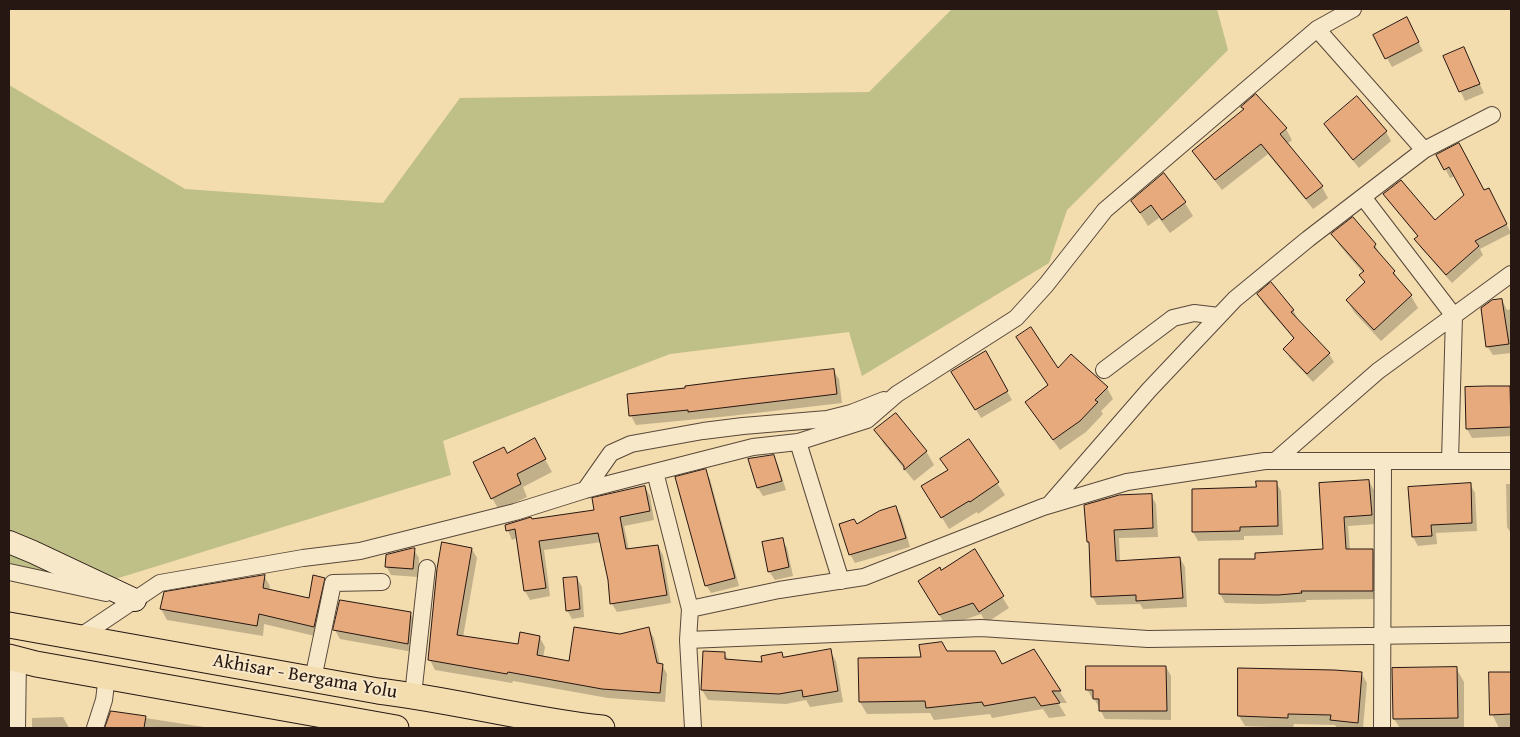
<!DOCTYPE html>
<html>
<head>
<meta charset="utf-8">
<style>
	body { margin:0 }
	#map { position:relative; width:1520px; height:737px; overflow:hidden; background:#f3dcae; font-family:"Gentium Book Plus",serif }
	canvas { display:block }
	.frame { position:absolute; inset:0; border:10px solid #261712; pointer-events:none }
</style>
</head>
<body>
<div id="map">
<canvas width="1520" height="737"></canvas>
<div class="frame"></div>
</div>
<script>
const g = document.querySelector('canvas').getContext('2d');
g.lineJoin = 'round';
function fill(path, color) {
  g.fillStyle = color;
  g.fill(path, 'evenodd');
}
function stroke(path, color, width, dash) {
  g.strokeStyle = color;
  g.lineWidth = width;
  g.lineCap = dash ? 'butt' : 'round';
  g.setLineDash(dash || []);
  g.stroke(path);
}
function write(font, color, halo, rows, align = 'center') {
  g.font = font + ' "Gentium Book Plus",serif';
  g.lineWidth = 4;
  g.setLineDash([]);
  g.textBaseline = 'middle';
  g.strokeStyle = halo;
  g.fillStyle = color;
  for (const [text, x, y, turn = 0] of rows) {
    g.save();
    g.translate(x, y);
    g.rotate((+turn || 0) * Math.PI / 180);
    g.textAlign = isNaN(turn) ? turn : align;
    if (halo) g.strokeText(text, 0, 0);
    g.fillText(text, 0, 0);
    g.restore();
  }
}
fill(new Path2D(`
	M952 9H1217L1228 50 1067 210 1049 263 862 376 849 332 670 354 443 441 451 475 96 585 9 566V85L185 189 383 203 460 98 869 92Z`), '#bfbf88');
fill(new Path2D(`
	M1411 28 1423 51 1392 67 1374 35Z
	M1463 49 1484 93 1465 101 1445 57Z
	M1357 98 1386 132 1391 141 1359 168 1330 133 1325 125Z
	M1286 129 1292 140 1287 144 1322 187 1328 198 1313 209 1268 154 1222 190 1200 162 1194 151Z
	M1438 155 1493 198 1511 233 1480 249 1483 255 1452 283 1421 248 1416 239 1418 237 1390 203 1385 194 1435 222 1466 196 1455 176 1450 178Z
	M1164 174 1185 203 1193 216 1170 233 1159 218 1148 226 1132 201Z
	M1352 219 1375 245 1382 258 1394 272 1401 284 1411 296 1418 308 1381 341 1354 312 1347 300 1365 284 1361 276 1363 273 1340 246 1333 234Z
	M1258 294 1293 310 1298 319 1297 320 1329 354 1334 362 1313 382 1290 358 1285 349 1295 340 1263 303Z
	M1502 300 1507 310 1511 309V353L1493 355 1487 346Z
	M1023 348 1058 370 1107 388 1113 399 1101 411 1103 414 1086 432 1060 450 1033 413 1049 386Z
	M985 353 1012 400 981 418 953 372Z
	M833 370 839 379 842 403 730 416 636 425 631 416 629 395Z
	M1510 387 1511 390V436L1472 438 1467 429Z
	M876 431 926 451 934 465 914 481 884 444Z
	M968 440 1005 495 978 514 977 512 949 529 930 498 948 471 941 459Z
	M541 452 552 472 523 487 527 497 499 510 492 498 507 454Z
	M773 456 778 465 786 490 763 496 758 488Z
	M705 471 710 479 739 586 711 593 706 585Z
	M1369 481 1374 490 1376 524 1348 526 1350 550H1372L1377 559V599L1306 600V602L1261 604 1225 603 1220 594 1256 561 1325 550 1320 485Z
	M1276 482 1281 491 1283 535 1244 536V540L1198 541 1193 532 1257 488Z
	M1470 484 1475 493 1477 531 1436 533 1437 544 1418 546 1413 537Z
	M1506 484H1511V533L1507 527Z
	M645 487 650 496 654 520 624 526 629 550 658 546 663 555 671 603 617 612 612 604 609 580 602 542 544 550 550 596 530 600 525 591 517 538 512 540 506 526 596 511Z
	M1151 495 1156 504 1158 537 1119 538 1120 562 1180 558 1185 567 1187 607 1143 609 1140 604 1097 605 1092 596 1090 546 1088 542Z
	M896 508 901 516 910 547 855 563 850 554 857 526Z
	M782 540 787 548 793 576 775 580 769 571Z
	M472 549 477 558 463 637 519 645 540 638 545 647 543 658 570 663 620 635 648 628 654 638 660 664 662 665 667 674 665 702 608 698 513 681 512 683 435 670 430 660Z
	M414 550 419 558 418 577 391 575 386 566Z
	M974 551 1009 608 986 623 981 614 946 626 926 593 941 572Z
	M264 576 270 586 269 591 310 599 324 579 330 589 319 637 264 624 263 636 167 620 161 609 165 594Z
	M577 578 582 587 584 617 572 619 567 610Z
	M410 613 415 622 413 652 340 639 335 630Z
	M830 651 836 661 843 702 810 707 806 700 786 704 708 700 702 690 724 653 729 661 763 663 781 653 784 658Z
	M1034 651 1067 703H1058L1066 716 1049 718 1043 709 992 718 990 714 934 720 930 713 867 714 860 702 922 658 947 652 1002 666Z
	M1166 667 1171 676V720L1105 719 1094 698H1092L1087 689Z
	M1456 668 1464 682V728H1400L1394 719Z
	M1361 673 1367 683 1363 728H1337L1335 725 1294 724 1293 728 1245 726 1239 716Z
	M1490 673H1511V727L1499 728 1492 714Z
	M112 713 204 727 219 728H107Z
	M63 717 69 728H32V718Z`), '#0003');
const building = new Path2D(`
	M1407 17 1419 42 1385 59 1373 35Z
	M1464 47 1480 84 1459 92 1443 56Z
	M1256 94 1287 128 1280 134 1323 186 1306 199 1261 144 1215 180 1192 151 1244 109 1241 107Z
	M1357 96 1387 131 1353 160 1324 124Z
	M1459 143 1484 190 1489 188 1507 224 1475 241 1479 246 1446 275 1414 239 1418 236 1383 194 1401 180 1435 220 1464 195 1449 167 1444 170 1436 155Z
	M1164 173 1186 202 1162 220 1151 205 1140 213 1131 201Z
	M1353 217 1376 244 1374 247 1395 271 1393 273 1412 295 1374 330 1346 300 1365 282 1359 275 1364 271 1331 234Z
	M1271 282 1294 310 1291 312 1330 353 1307 374 1283 349 1294 338 1257 294Z
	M1502 299 1509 344 1486 347 1481 308 1492 300Z
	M1031 327 1058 368 1071 354 1108 387 1095 400 1098 402 1080 421 1053 440 1025 402 1048 385 1016 337Z
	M986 351 1008 391 975 410 951 372Z
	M834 369 837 394 688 412V410L629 416 627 394 685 388V386L740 379Z
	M1487 386H1510L1511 427 1466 429 1465 387Z
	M896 413 927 451 904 470V466L874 430Z
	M535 438 546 459 517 474 521 484 491 499 473 462 504 447 507 453Z
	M969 439 999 482 970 502 969 501 941 518 921 486 948 470 940 459Z
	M774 455 782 481 757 488 748 459Z
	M706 469 735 578 705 586 675 477Z
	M1369 480 1372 515 1344 517 1346 549H1373V591H1301L1302 593 1278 595 1219 594V559H1255V553L1323 549 1319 483Z
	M1256 481H1277L1278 526 1240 527V531L1192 532V489L1256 487Z
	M1471 483 1472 523 1431 525 1432 536 1412 537 1408 487Z
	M645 486 650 511 620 517 626 549 658 545 667 595 610 604 608 580 598 533 539 541 546 588 524 591 515 529 506 531 505 525 531 517 532 519 594 510 592 498Z
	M1152 494 1153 528 1114 530 1116 561 1180 557 1183 598 1136 601V595L1091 597 1089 542H1087L1084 505 1119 495Z
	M896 506 906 538 849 555 839 524 854 519 857 524 879 511Z
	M783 538 789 567 768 572 762 542Z
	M442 542 472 548 457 635 518 644 520 632 540 636 537 655 569 661 574 627 620 634 649 627 657 663 663 664 660 693 602 689 508 672 507 674 428 660 437 569Z
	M413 548H415L413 569 385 567 386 555Z
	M975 549 1004 596 979 612 973 603 939 615 918 581 940 567 941 570Z
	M265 575 263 588 309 598 313 575 325 578 314 627 259 614 257 626 160 609 164 592Z
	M577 577 580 609 566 611 563 578Z
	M340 600 411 612 408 644 333 630Z
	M942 642 947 651H995L1002 664 1034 649 1061 691H1052L1060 703 1041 706 1035 697 984 706 982 702 926 708 925 701 859 702 858 658 921 657 919 645Z
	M831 649 838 691 803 697 802 690 779 694 701 690 703 651 725 652V659L762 662 761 656 782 652 783 657Z
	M1086 666H1166L1167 711H1099V699H1093V690H1086Z
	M1457 667 1458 718 1393 719 1392 668Z
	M1238 668 1334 670 1362 672 1358 723 1330 720 1331 715 1288 714V718L1238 716Z
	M1489 672H1511V714L1490 715Z
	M111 711 146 716 144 728H105Z`);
fill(building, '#e6aa7c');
stroke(building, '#261712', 1);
const street = new Path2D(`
	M1317 29 1424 150
	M1363 197 1454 316 1450 461
	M1104 370 1173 318 1194 313 1219 316
	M798 442 841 581
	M1275 461 1378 371 1511 274
	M585 490 611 453 631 444 703 431 743 426 827 419 851 413 884 400
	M1049 505 1149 390 1235 299 1308 239 1424 150 1492 115
	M9 572 106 593
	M690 609 779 590 864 577 1043 507 1127 482 1265 461H1511
	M78 638 160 583 303 558 360 551 515 512 585 490 655 472
	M688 640 981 628 1148 639 1511 634
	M313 679 333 583 382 582
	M413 695 427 568
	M17 728 18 659
	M95 728 104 700 107 676
	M693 728 688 640 690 609 655 472 753 447 798 442 867 420 897 394 1016 318 1046 285 1105 210 1317 29 1353 9
	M1382 728 1383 462`);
const secondary = new Path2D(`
	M9 542 33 552 135 600`);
const primary = new Path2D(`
	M9 625 378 691C453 700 527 720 602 728
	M9 657 36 664 396 728`);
stroke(street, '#594839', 18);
stroke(secondary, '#261712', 24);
stroke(primary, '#261712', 27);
stroke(street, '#f7e8ca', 16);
stroke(secondary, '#f7e8ca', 22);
stroke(primary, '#f3dcae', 25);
write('19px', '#261712', '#f7e8ca', [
	["Akhisar - Bergama Yolu",305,677,10]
]);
</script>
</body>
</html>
